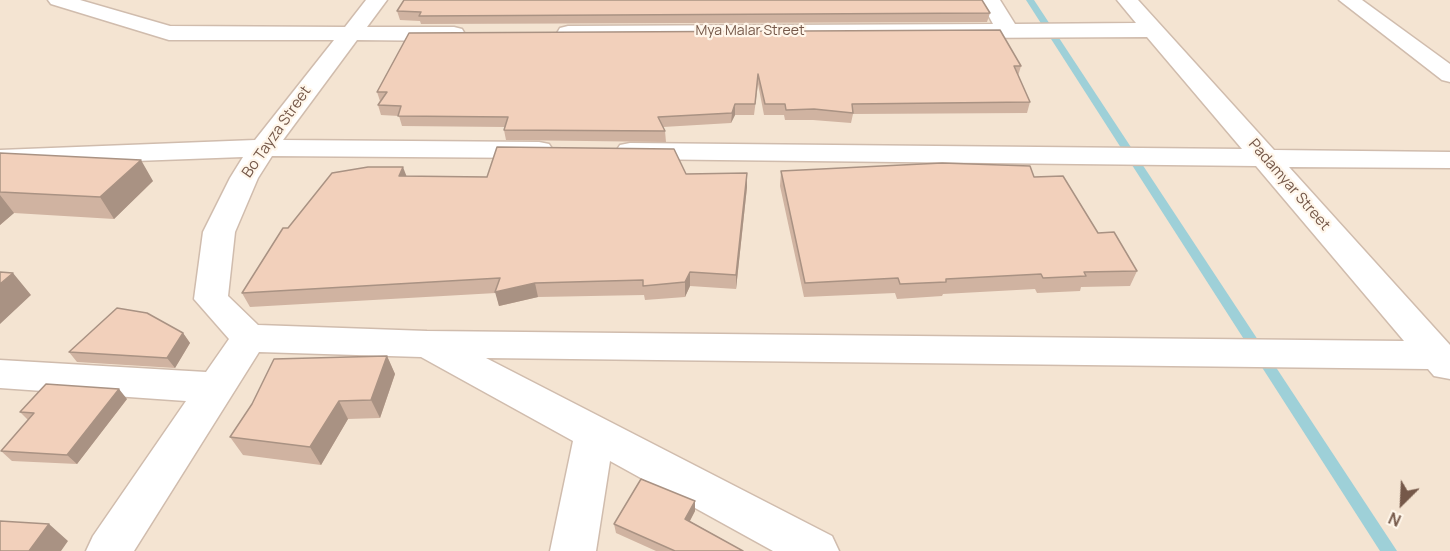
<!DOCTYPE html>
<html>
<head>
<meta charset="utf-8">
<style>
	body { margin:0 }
	#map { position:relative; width:1450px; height:551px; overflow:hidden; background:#fcf2e3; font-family:Manrope,sans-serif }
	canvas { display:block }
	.north { position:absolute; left:1372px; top:473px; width:60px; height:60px; -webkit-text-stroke:4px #fff6ea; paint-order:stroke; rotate:204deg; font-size:16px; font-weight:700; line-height:24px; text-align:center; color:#755849 }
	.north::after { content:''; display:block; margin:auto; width:21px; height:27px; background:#755849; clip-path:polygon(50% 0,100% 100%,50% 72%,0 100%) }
</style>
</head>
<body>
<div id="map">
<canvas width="1450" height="551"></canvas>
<div class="north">N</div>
</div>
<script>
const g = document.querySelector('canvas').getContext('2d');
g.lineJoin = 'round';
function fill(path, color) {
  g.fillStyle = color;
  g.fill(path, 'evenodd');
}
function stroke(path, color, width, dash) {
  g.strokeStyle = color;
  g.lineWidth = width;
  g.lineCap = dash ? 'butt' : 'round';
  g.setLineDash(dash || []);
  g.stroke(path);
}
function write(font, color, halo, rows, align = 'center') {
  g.font = font + ' Manrope,sans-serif';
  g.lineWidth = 4.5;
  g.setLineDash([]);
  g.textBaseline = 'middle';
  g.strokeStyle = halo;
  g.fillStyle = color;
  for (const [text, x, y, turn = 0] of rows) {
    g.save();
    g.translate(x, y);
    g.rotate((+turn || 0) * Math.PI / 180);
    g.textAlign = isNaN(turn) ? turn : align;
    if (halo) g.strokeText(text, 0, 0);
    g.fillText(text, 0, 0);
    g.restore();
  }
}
fill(new Path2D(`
	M0 0H1450V551H0Z`), '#f4e4d2');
fill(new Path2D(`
	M1026 0H1034L1397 551H1380Z`), '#9ed0d8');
const minor = new Path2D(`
	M48 0H80L170 26 345 27 366 0H387L367 27H454L462 29 465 34 462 39 454 41 357 40 283 140 539 142 549 144 553 150 549 156 539 158 272 156 258 178 235 232 228 296 258 325 427 331 1404 341 1256 166 630 159 620 157 616 151 620 145 630 143 1242 149 1147 37 568 40 560 38 557 33 560 28 568 26 993 24 980 0H1000L1015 24 1136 23 1117 0H1138L1274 150 1450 152V168L1289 167 1450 345V379L1434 376 1428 369 486 358 832 536 839 551H773L610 461 596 551H550L573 441 421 357 259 352 134 551H86L93 536 186 401 0 388V360L206 372 229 339 194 299 203 232 230 178 243 157 0 166V150L255 140 334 40H169L51 4Z
	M1339 0H1362L1450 64V82L1442 80Z`);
stroke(minor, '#d0bcad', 3);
fill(minor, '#fff');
fill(new Path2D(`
	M397 11 990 13 987 22 421 24 420 21 400 20Z
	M409 33 1021 66 1018 76 1030 102 1027 113 853 114 851 123 813 120H785L784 115H764L758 84 754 115H735L731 123 663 127 665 131 666 142 506 140 504 130 505 127 402 126 399 116 381 115 378 105 380 101 377 92Z
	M0 153 153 181 114 219 14 213 0 225Z
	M781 171 1098 233 1137 271 1130 286 1081 287 1080 291 1037 293 1035 289 943 294 942 296 897 299 895 293 804 297 780 186Z
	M747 173V187L736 289 690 286 685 297 645 300 644 295 538 297 499 306 496 293 250 307 242 293 288 228 407 176 487 177Z
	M183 333 190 343 175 368 77 362 69 352Z
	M387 356 395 374 380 418 348 419 321 465 243 455 230 437Z
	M127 399 77 464 12 461 1 451 28 420 20 412Z
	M695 501V511L690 521 743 551H656L616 533 614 524Z`), '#d0b3a1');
fill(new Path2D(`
	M735 104V115L731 123 732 113Z
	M141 160 153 181 114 219 100 197Z
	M403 167 408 180 399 176Z
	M747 173V187L736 289V275Z
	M0 195 14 213 0 225Z
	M690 272V286L685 297V282Z
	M13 273 31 295 0 324V284Z
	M535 283 538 297 499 306 495 292Z
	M183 333 190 343 175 368 167 358Z
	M387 356 395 374 380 418 371 400Z
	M119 389 127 399 77 464 67 455Z
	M339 401 348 419 321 465 310 447Z
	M695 501V511L686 528 685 519Z
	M49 524 68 541 61 551H29Z`), '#a99283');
const building = new Path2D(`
	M404 0H982L990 13 419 16 421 12 397 11Z
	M1000 30 1021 66H1014L1030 102 852 104 853 113 814 109 786 110 785 104H765L758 74 755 104H735L732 113 658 117 665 131 504 130 508 117 398 116 401 106 378 105 387 92H377L409 33Z
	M497 147 674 149 686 174 747 173 736 275 690 272 685 282 643 286V280L535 283 495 292 500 278 242 293 283 228H288L332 173 368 167H403L399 176 487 177Z
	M0 153 141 160 100 197 0 192Z
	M942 163 1030 166 1034 177 1063 176 1098 233 1114 232 1137 271 1084 272 1086 276 1043 278 1041 274 946 279V282L900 284 898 278 805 283 781 171Z
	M0 272 13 273 0 284Z
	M117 308 147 313 183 333 167 358 69 352Z
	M387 356 371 400 339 401 310 447 230 437 252 404 274 359Z
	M46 384 119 389 67 455 1 451 34 413 20 412Z
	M641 479 695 501 685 519 743 551H675L614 524Z
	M0 521 49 524 29 551H0Z`);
fill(building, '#f2d0bb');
stroke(building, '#a99283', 1.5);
write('14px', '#755849', '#fff6ea', [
	["Mya Malar Street",750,31]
]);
write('15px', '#755849', '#fff6ea', [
	["Bo Tayza Street",277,132,-55],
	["Padamyar Street",1289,185,49]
]);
</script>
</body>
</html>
